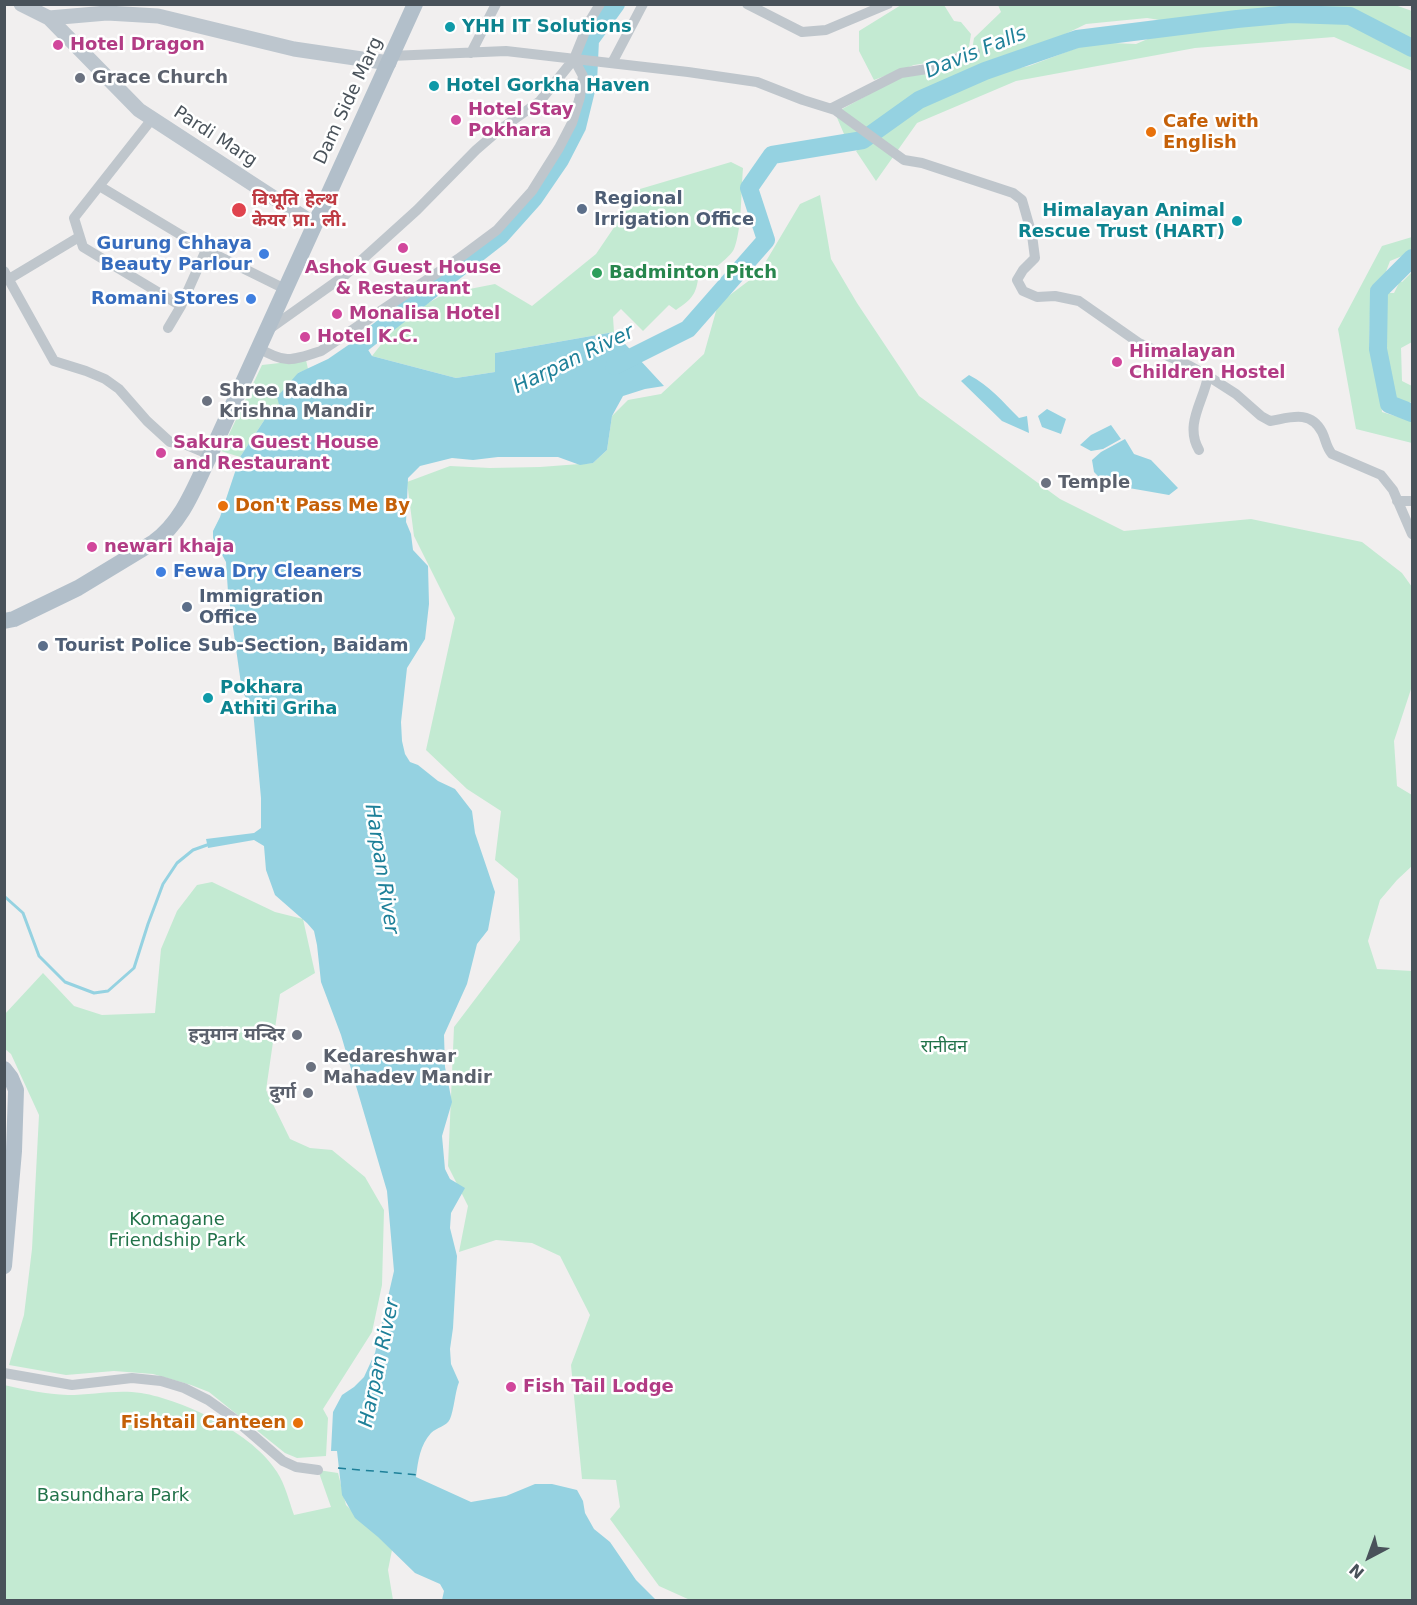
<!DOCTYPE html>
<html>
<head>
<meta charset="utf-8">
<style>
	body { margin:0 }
	#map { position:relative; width:1417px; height:1605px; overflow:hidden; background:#f1efef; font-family:"DejaVu Sans",sans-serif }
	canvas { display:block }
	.frame { position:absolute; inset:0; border:6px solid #49525a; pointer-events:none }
	.north { position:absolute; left:1339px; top:1527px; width:60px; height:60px; -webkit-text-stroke:4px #fff; paint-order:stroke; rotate:221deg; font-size:16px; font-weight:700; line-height:24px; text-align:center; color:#49525a }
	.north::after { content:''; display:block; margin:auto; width:21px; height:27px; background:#49525a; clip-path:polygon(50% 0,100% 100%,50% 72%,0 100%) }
</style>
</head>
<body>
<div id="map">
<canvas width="1417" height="1605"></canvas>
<div class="frame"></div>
<div class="north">N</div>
</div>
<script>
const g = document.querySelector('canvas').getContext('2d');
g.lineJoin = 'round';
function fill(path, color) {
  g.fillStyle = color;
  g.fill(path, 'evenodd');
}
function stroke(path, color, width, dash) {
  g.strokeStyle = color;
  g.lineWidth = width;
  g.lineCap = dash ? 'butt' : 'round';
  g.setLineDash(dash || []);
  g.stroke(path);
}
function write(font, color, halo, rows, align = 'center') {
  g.font = font + ' "DejaVu Sans","Noto Sans Devanagari",sans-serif';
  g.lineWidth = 5;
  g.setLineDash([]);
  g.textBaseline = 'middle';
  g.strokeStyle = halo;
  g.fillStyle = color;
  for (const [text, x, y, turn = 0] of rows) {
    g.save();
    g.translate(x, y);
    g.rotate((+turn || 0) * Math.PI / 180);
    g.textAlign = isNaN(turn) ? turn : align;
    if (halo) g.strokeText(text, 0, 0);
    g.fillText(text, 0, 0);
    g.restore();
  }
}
fill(new Path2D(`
	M1152 4V6L1171 4 1308 5 1282 8 1271 14 1233 12 1172 22 1147 18 1086 24 1022 55 927 94 862 137 847 141 835 113 900 77 971 56 974 38 1001 12 998 5Z
	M901 5H944L954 21 961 22 971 34 969 47 939 61 914 65 874 80 859 51V31Z
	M1313 5H1395L1412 11V40H1401L1346 9H1331Z
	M1324 17C1340 22 1356 24 1371 29 1387 34 1400 45 1412 54V71L1334 37 1195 48 1016 81 917 123 876 181 856 151 918 104 990 74 1029 66 1082 46 1112 43 1136 44 1164 32 1184 33 1268 23 1283 19Z
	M731 162 743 168C741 190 742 230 734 249 729 259 708 273 698 279 696 296 689 301 676 310L669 305 643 331 621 309 613 317 614 332 495 353V372L456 378 372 356 402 318 444 294 495 284 532 306 596 254 640 189Z
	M820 195 831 259 857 303 919 396 1060 499 1124 531 1251 519 1362 542 1402 573 1412 587V686L1394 741 1397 786 1412 795V866L1397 880 1380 900 1368 941 1377 969 1412 971V1600H690L659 1586 610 1519 620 1507 616 1480 582 1479 571 1365 590 1315 560 1256 532 1243 496 1240 459 1252 468 1206 448 1166 454 1027 520 940 518 879 495 860 501 811 467 789 426 750 455 618 414 536 407 482 450 466 490 468 540 467 593 463 607 450 612 416 628 400 661 394 704 354 718 304 759 273 800 204Z
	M1412 237V252L1390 261 1370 314 1369 347 1380 387 1382 412 1412 421V443L1356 429 1338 329 1382 246Z
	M1412 272V342L1401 348 1402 381 1412 386V402L1399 403 1392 400 1388 387 1391 382 1386 372 1385 358 1381 351V333L1379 323 1381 321 1379 320 1383 303 1380 300 1384 293H1394L1400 281 1402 282Z
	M306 360 308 369 298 373 281 412 265 419 240 457 221 451 262 365Z
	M212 882 275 912 303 919 315 973 280 994 266 1090 290 1139 310 1148 332 1150 365 1177 384 1210 382 1285 372 1332 323 1409 328 1418 326 1456 297 1458 285 1453 209 1392 191 1385 153 1374 114 1371 66 1375 9 1365 24 1315 32 1249 39 1115 11 1054 5 1049 4 1015 43 973 74 1006 102 1015 155 1013 161 949 177 911 197 885Z
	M4 1385C25 1390 46 1394 68 1395 92 1395 117 1389 141 1393 184 1400 254 1434 277 1472 285 1484 289 1501 294 1515L331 1507 318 1470 338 1473 346 1505 392 1550 388 1570 393 1600H5Z`), '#c3ead2');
fill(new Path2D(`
	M614 332 664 386 645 389 623 396 612 416 607 450 593 463 580 465 558 457H498L473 460 452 458 420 466 408 478 406 522 411 534 413 550 428 566 429 604 425 639 407 668 401 722 402 741 405 754 410 762 418 765 438 781 455 789 472 811 475 833 495 892 488 930 477 944 467 984 444 1035 445 1067 452 1102 442 1136 445 1169 450 1179 465 1188 451 1213 450 1228 457 1256 453 1328 450 1349 451 1364 459 1382C455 1392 454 1410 450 1419 446 1427 437 1427 431 1433 420 1445 418 1461 416 1477L471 1502 506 1496 535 1484H552L577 1490 583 1501 585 1513 594 1529 610 1542 636 1580 656 1600H442L444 1591 440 1584 415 1573 378 1537 355 1518 342 1495 337 1451H331L333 1412 342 1395 354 1387 364 1377 375 1353 394 1271 387 1191 341 1035 321 982 317 945 314 931 307 923 275 895 266 870 264 846 254 840 208 848 206 839 254 833 261 828V798L253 710 242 691 228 592 226 562 213 538V531L220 517 240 457 265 419 281 412 277 397 298 373 328 359 360 337 372 356 456 378 495 372V353Z
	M969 375C990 386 1002 401 1019 418L1027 416 1029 433 1002 421 961 381Z
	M1047 409 1066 419 1061 434 1042 427 1038 416Z
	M1111 425 1121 439 1103 449 1091 451 1080 445 1091 435Z
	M1125 439 1134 454 1151 460 1178 488 1169 495 1106 484 1094 472 1092 460 1101 452Z`), '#95d2e1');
stroke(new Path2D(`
	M4 896 23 913 39 956 65 982 94 993 108 991 134 968 148 924 163 884 177 863 193 850 207 845`), '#95d2e1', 3);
stroke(new Path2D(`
	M1412 258 1379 291 1378 349 1389 404 1412 413
	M363 343 500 236 534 198 560 160 577 127 588 82 590 40 616 4
	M614 366 688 329 766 240 749 188 772 155 863 140 919 100 985 71 1077 39 1237 19 1291 14 1350 16 1412 48`), '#95d2e1', 18);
stroke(new Path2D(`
	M338 1468 419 1475`), '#1e8099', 1.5, [8, 6]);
stroke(new Path2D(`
	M747 4 802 32 826 30 888 4
	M471 53 496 4
	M391 56 506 51 688 72 757 82 803 100 835 110 904 160 922 163 1013 193 1022 200 1032 235 1035 258 1023 270 1017 280 1023 291 1037 297 1055 296 1079 301 1139 343 1190 366 1208 376 1236 394 1261 416 1270 421C1289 418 1310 409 1322 432 1326 440 1326 447 1332 454L1381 475 1393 490 1412 534
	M612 63 643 4
	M832 108 901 73 927 69 975 52
	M152 119 74 218 83 247 181 306
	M101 187 206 250 285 289
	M4 271 54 361 86 371 105 379 119 389 147 421 170 442 184 444 210 455
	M9 279 79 237
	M168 328 181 306 206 250
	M268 330 344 276 417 210 476 150 498 131 540 101 574 59 589 22 600 4
	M257 347C285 364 291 361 321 351L458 259 497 230 532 191 559 148 572 123 580 97 583 76 574 59
	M1199 450C1184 424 1204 401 1208 376
	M1397 501H1412
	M4 1373 72 1385 132 1378 161 1381 184 1388 208 1400 232 1417 283 1461 296 1467 318 1470`), '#bfc6cc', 10);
stroke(new Path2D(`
	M21 4 49 18 139 110 314 224
	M49 18 107 13 158 16 294 49 389 63`), '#bdc6ce', 15);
stroke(new Path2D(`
	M4 621 14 619 78 588 154 542C183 521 195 486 210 455L415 4
	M4 1069 11 1078 16 1090 14 1151 4 1266`), '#b2bfca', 16);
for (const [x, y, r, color] of [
	[450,27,6,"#0f9aa8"],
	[58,45,6,"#d1479c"],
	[80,78,6,"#6b7280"],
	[434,86,6,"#0f9aa8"],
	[456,120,6,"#d1479c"],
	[1151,132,6,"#e8710a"],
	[582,209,6,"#5c6f8a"],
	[239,210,8,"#e0444e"],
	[1237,221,6,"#0f9aa8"],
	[403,248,6,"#d1479c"],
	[264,254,6,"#3f7fe0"],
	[597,273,6,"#2e9e5b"],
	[251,299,6,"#3f7fe0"],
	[337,314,6,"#d1479c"],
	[305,337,6,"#d1479c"],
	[1117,362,6,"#d1479c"],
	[207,401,6,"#6b7280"],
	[161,453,6,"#d1479c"],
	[1046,483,6,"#6b7280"],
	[223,506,6,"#e8710a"],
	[92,547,6,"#d1479c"],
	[161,572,6,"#3f7fe0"],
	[187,607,6,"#5c6f8a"],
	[43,646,6,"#5c6f8a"],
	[208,698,6,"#0f9aa8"],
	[297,1035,6,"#6b7280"],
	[311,1067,6,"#6b7280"],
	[308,1093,6,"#6b7280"],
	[511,1387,6,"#d1479c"],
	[298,1423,6,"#e8710a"]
]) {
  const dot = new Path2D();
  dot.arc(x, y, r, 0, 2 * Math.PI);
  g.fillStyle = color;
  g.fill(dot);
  stroke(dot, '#fff', 2);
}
write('bold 18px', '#0d838f', '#fff', [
	["YHH IT Solutions",462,27],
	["Hotel Gorkha Haven",446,86],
	["Himalayan Animal",1225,211,"right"],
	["Rescue Trust (HART)",1225,232,"right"],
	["Pokhara",220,688],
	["Athiti Griha",220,709]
], 'left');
write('bold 18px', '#b23c85', '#fff', [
	["Hotel Dragon",70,45],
	["Hotel Stay",468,110],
	["Pokhara",468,131],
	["Ashok Guest House",403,268,"center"],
	["& Restaurant",403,289,"center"],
	["Monalisa Hotel",349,314],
	["Hotel K.C.",317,337],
	["Himalayan",1129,352],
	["Children Hostel",1129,373],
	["Sakura Guest House",173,443],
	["and Restaurant",173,464],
	["newari khaja",104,547],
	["Fish Tail Lodge",523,1387]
], 'left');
write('bold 18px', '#5b616d', '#fff', [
	["Grace Church",92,78],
	["Shree Radha",219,391],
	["Krishna Mandir",219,412],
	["Temple",1058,483],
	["हनुमान मन्दिर",285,1035,"right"],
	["Kedareshwar",323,1057],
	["Mahadev Mandir",323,1078],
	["दुर्गा",296,1093,"right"]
], 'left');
write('18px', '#49525a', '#fff', [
	["Dam Side Marg",349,101,-65],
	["Pardi Marg",215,137,33]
]);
write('bold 18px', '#c56008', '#fff', [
	["Cafe with",1163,122],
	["English",1163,143],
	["Don't Pass Me By",235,506],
	["Fishtail Canteen",286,1423,"right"]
], 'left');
write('bold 18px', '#4e5e75', '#fff', [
	["Regional",594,199],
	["Irrigation Office",594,220],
	["Immigration",199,597],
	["Office",199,618],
	["Tourist Police Sub-Section, Baidam",55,646]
], 'left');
write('bold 18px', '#be3a42', '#fff', [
	["विभूति हेल्थ",252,200],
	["केयर प्रा. ली.",252,221]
], 'left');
write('bold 18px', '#366cbe', '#fff', [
	["Gurung Chhaya",252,244],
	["Beauty Parlour",252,265],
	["Romani Stores",239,299],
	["Fewa Dry Cleaners",173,572,"left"]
], 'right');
write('bold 18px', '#27864d', '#fff', [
	["Badminton Pitch",609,273]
], 'left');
write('18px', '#22734a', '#fff', [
	["रानीवन",944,1047],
	["Komagane",177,1220],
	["Friendship Park",177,1241],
	["Basundhara Park",113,1496]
]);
write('italic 20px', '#1e8099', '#fff', [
	["Davis Falls",976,53,-22],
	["Harpan River",574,360,-26],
	["Harpan River",381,869,81],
	["Harpan River",380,1363,-78]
]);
</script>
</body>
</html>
